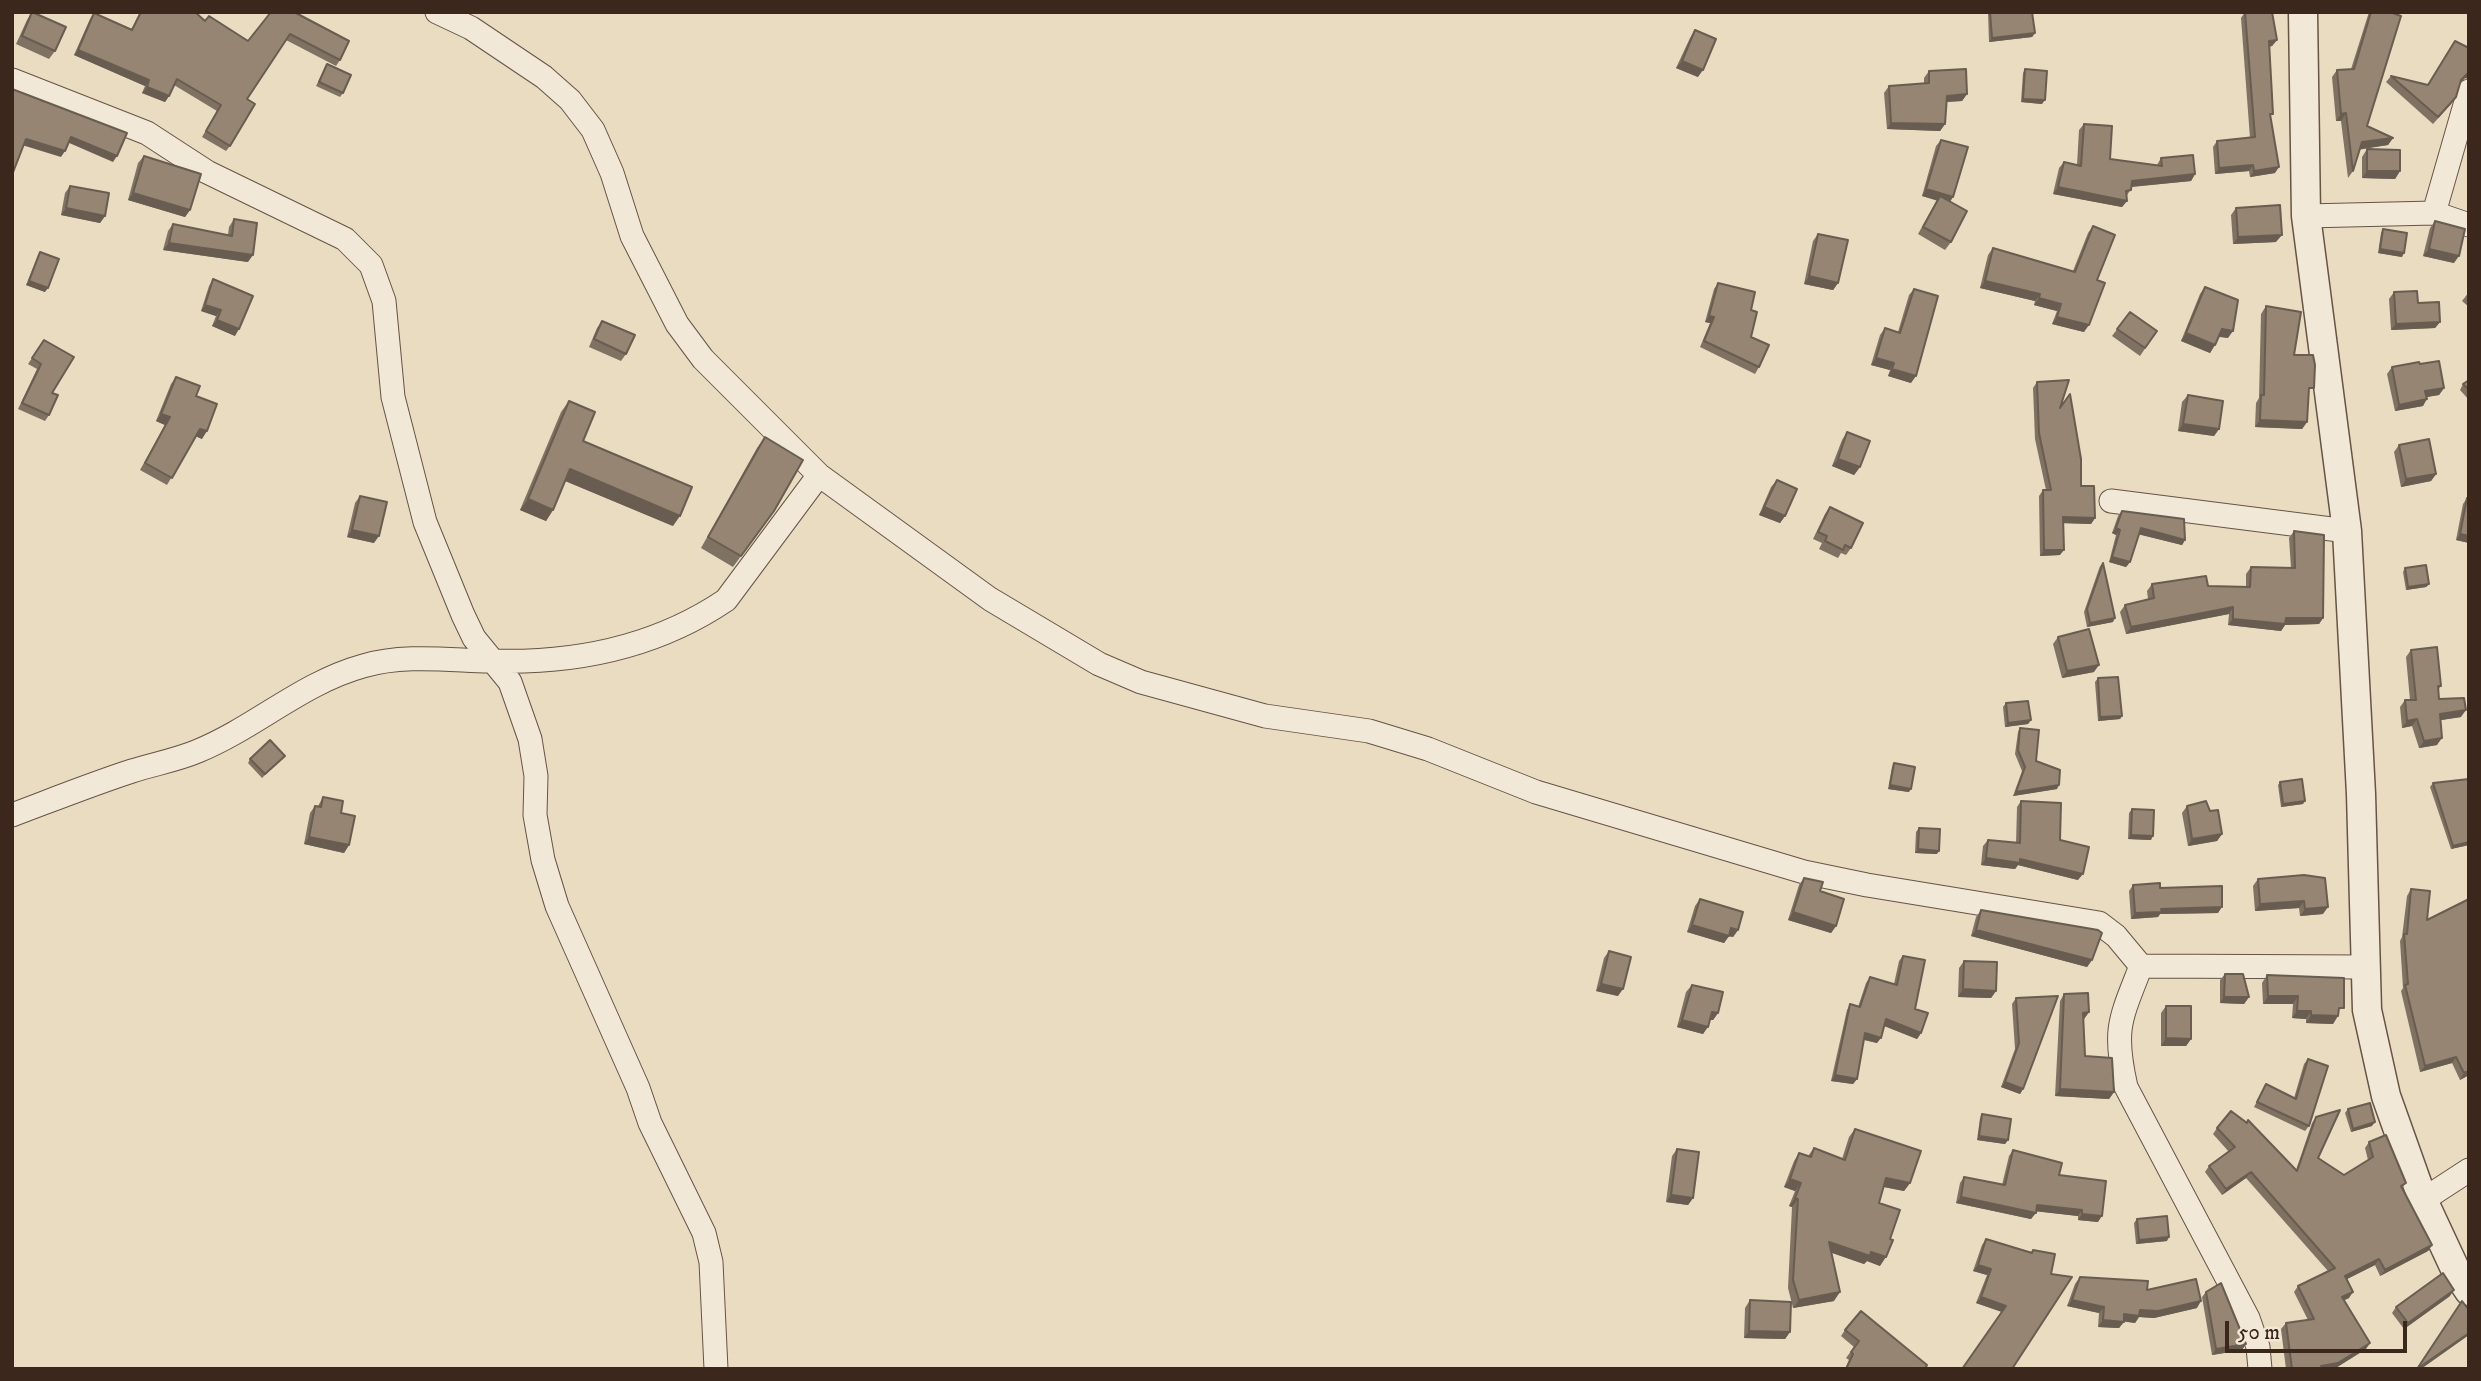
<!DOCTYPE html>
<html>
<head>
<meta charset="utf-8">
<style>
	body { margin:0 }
	#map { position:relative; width:2481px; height:1381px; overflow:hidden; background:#e9dcc1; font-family:"IM FELL DW Pica",serif }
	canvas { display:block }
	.frame { position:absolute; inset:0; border:14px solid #3b271c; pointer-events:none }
	.scale { position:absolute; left:2225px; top:1321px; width:182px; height:32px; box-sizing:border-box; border:4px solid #3b271c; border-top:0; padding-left:9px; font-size:21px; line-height:24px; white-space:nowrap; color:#3b271c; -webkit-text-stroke:5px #f1e8d7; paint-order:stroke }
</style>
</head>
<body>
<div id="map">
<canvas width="2481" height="1381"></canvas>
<div class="frame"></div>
<div class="scale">50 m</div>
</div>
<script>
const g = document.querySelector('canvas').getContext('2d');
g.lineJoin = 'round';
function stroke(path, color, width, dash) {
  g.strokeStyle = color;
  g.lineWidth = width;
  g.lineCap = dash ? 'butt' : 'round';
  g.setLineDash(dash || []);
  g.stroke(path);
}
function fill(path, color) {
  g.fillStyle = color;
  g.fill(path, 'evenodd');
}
const minor = new Path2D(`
	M437 12 471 28 544 77 570 100 593 130 612 173 632 236 677 324 703 359 819 475 990 599 1099 664 1141 682 1265 716 1369 731 1428 749 1536 792 1804 872 1867 885 2099 923 2116 936 2141 966 2364 967
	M12 80 147 133 207 172 345 239 371 265 384 301 393 397 425 522 463 615 474 638 510 682 530 739 536 776 535 815 543 860 557 906 638 1088 650 1123 704 1233 711 1262 716 1369
	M2434 213 2469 91
	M2306 216 2434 213 2469 225
	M2111 501 2347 531
	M12 815C52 800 92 784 132 771 154 764 177 760 198 751 256 727 302 683 363 666 403 654 448 660 489 661 574 664 655 648 726 600L819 475
	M2141 966C2120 1020 2113 1029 2126 1087L2248 1318 2258 1347 2260 1369
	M2423 1200 2469 1170`);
const tertiary = new Path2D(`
	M2303 12 2306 216 2347 531 2361 794 2367 1010 2386 1096 2423 1200 2457 1273 2469 1291`);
stroke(minor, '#665445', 25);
stroke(tertiary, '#665445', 31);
stroke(minor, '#f1e8d7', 23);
stroke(tertiary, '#f1e8d7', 28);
fill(new Path2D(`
	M32 12 55 51 49 59 16 44 27 20Z
	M140 12H195L205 21 248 41 271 12 340 60 336 66 286 40 247 99 230 146 226 151 202 137 217 111 174 85 169 96 165 102 142 93 145 86 74 55 90 19 94 13 131 30Z
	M1988 12H2032L2035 33 2032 37 1989 42Z
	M2245 12 2277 40 2272 46 2269 47 2271 118 2275 173 2250 177 2249 171 2215 174 2213 147 2217 141 2250 138 2241 18Z
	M2369 12H2390L2367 126 2393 138 2388 145 2360 149 2353 171 2348 178 2341 121H2336L2332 77 2337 70 2351 69Z
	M1695 30 1698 77 1676 68 1690 38Z
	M2469 48V79L2465 78 2460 83 2451 104 2433 124 2386 82 2391 76 2428 85Z
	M327 64 343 93 340 97 316 86Z
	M2025 69 2042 104 2021 102 2023 73Z
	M1929 71 1967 94 1962 101 1947 102 1945 124 1940 131 1887 129 1884 93 1889 86 1924 84V78Z
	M2084 124 2110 159 2157 165 2161 158 2195 174 2191 181 2132 187 2126 197 2127 201 2122 207 2053 194 2059 168 2064 162 2077 165 2079 130Z
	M1941 140 1953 197 1950 202 1951 242 1945 250 1918 234 1937 200 1922 196 1936 146Z
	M2367 149 2400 171 2395 179 2362 178V157Z
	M144 156 190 210 185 217 128 200 138 163Z
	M70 186 105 216 100 223 61 215 65 193Z
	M2236 208 2276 242 2233 244 2231 215Z
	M234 219 248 262 163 250 168 231 173 224 228 235 229 227Z
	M2435 221 2454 263 2423 256 2430 228Z
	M2093 226 2097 280 2084 332 2052 324 2057 311 2034 305 2035 301 1980 288 1988 255 1993 248 2073 271 2088 233Z
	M2383 229 2402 257 2378 253 2381 233Z
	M1818 234 1838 283 1833 290 1804 284 1813 241Z
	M40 252 45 292 26 285 38 255Z
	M213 279 235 336 212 326 216 316 201 311 209 286Z
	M1718 283 1751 310V337L1759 367 1755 374 1700 347 1710 323 1705 322 1714 289Z
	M2205 287 2228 338 2219 337 2210 353 2181 341 2200 294Z
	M1914 289 1911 383 1888 376 1890 370 1871 365 1880 335 1885 328 1898 332 1909 295Z
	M2394 292 2418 303 2440 322 2435 328 2391 330 2389 299Z
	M2469 292V307L2462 301Z
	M2266 306 2294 355 2308 395 2307 422 2302 429 2255 427 2256 403 2259 398 2261 314Z
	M2130 312 2157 331 2140 356 2112 336Z
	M602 321 626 354 621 361 589 347 597 328Z
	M44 340 52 393 49 415 45 421 18 409 37 369 28 364Z
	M2420 364 2444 388 2439 395 2426 397 2423 406 2395 411 2387 374 2392 367Z
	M176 377 196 396 202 439 196 436 167 485 140 470 165 425 156 421 171 384Z
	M2469 380V400L2460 390 2463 384Z
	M2037 382 2060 408 2081 486 2095 518 2091 524 2063 523 2060 555 2040 556 2039 496 2043 490H2046L2035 439 2033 388Z
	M2188 395 2219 429 2214 436 2178 431 2182 402Z
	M569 401 583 441 673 526 565 481 553 510 546 521 520 510 561 412Z
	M1847 432 1860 467 1854 475 1832 466 1842 440Z
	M765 437 774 511 733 567 701 548 757 448Z
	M2399 445 2436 474 2431 481 2401 487 2394 452Z
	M1777 480 1785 516 1780 523 1759 515 1771 487Z
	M360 496 374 543 347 537 355 503Z
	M2467 498 2469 543 2456 540 2463 504Z
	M1830 507 1851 548 1846 555 1841 553 1838 558 1819 549 1822 543 1813 539 1825 514Z
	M2122 511 2185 540 2182 545 2139 534 2130 562 2126 567 2109 562 2116 535 2112 533 2118 516Z
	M2294 531 2323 618 2319 624 2285 625 2281 631 2228 625 2229 614 2126 634 2120 612 2125 605 2148 599 2147 591 2152 584 2246 587V574L2251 567 2291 568 2289 538Z
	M2103 563 2113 622 2087 627 2084 612 2100 566Z
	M2405 568 2429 584 2426 587 2406 590 2403 572Z
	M2058 637 2094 672 2062 678 2053 644Z
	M2411 650 2441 686 2438 690 2439 699 2461 717 2441 720 2437 745 2419 748 2412 726 2402 728 2400 707 2405 700H2410L2406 657Z
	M2098 678 2122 716 2120 719 2098 721 2095 682Z
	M2006 703 2031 720 2028 724 2005 727 2003 707Z
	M2020 728 2036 761 2057 789 2013 796 2022 771 2015 754 2018 732Z
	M285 756 262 778 248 763 250 759Z
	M1894 763 1909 792 1888 789 1892 767Z
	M2469 779V845L2451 849 2430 787 2433 783Z
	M2280 782 2303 804 2281 807 2278 785Z
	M323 797 341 813 349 845 344 853 304 844 310 813 315 806H318Z
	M2021 801 2060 840 2078 880 2018 865 2015 869 1981 865 1983 846 1988 840 2016 843 2017 807Z
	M2187 806 2210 811 2222 834 2217 841 2188 846 2182 813Z
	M2132 809 2151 840 2128 839 2129 813Z
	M1919 828 1937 854 1915 853 1916 832Z
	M2304 875 2323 914 2300 916 2299 908 2255 911 2253 886 2258 879Z
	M1804 878 1820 891 1836 926 1831 933 1788 920 1799 885Z
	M2133 885 2160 888 2218 913 2160 914 2158 917 2131 919 2129 891Z
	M2411 889 2427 920 2469 1075 2460 1080 2452 1063 2420 1072 2401 991 2403 988 2400 941 2402 937 2407 896Z
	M1700 899 1738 930 1733 937 1729 936 1724 943 1687 932 1695 906Z
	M1981 910 2092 960 2087 967 1971 936 1976 917Z
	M1609 951 1618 996 1596 991 1604 958Z
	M1903 956 1921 1033 1917 1039 1884 1026 1877 1043 1864 1040 1857 1079 1853 1084 1831 1081 1847 1010 1850 1004 1858 1007 1866 983 1870 977 1894 984 1899 961Z
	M1964 961 1996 991 1991 998 1958 997 1959 968Z
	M2225 974 2249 997 2244 1004 2220 1003V980Z
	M2267 975 2338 1015 2333 1024 2306 1023V1019L2292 1018 2293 1004H2263L2262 983Z
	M1692 985 1718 1013 1713 1020H1710L1703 1034 1677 1027 1686 992Z
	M2064 994 2089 1012 2084 1019H2083L2085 1056 2114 1092 2109 1099 2055 1096 2060 1001Z
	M2016 998 2023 1089 2020 1094 2001 1087 2015 1049 2012 1004Z
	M2166 1006 2191 1039 2186 1046H2161V1013Z
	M2308 1059 2309 1126 2305 1131 2254 1107 2266 1084 2294 1098 2304 1064Z
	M2348 1109 2372 1126 2351 1132 2345 1113Z
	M1982 1114 2008 1140 2005 1144 1977 1140 1980 1118Z
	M2316 1117 2318 1158 2344 1175 2368 1160 2365 1148 2369 1142 2406 1183 2402 1188 2432 1245 2428 1251 2380 1276 2375 1265 2347 1279 2349 1298 2344 1300 2366 1349 2334 1369H2286L2281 1329 2286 1323 2308 1320 2294 1292 2298 1286 2328 1271 2246 1178 2222 1195 2205 1172 2209 1166 2229 1152 2213 1134 2217 1128 2296 1170 2312 1123Z
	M1855 1129 1910 1183 1904 1191 1883 1187 1879 1203 1880 1266 1867 1261 1864 1264 1832 1253 1834 1301 1793 1308 1788 1288 1792 1207 1789 1206 1795 1191 1784 1187 1794 1161 1799 1153 1808 1156 1814 1148 1842 1159 1849 1137Z
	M1677 1149 1693 1198 1688 1205 1666 1202 1672 1156Z
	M2013 1150 2059 1175 2098 1222 2078 1220V1216L2036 1211 2031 1219 1956 1203 1960 1183 1964 1177 2002 1185 2009 1156Z
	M2137 1219 2167 1241 2136 1244 2134 1223Z
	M1986 1239 2031 1252 2033 1250 2012 1369 2002 1312 1976 1303 1987 1275 1973 1271 1982 1245Z
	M2080 1277 2147 1290 2197 1308 2154 1318 2139 1317 2135 1323 2124 1321 2119 1328 2098 1327 2099 1313 2067 1306 2075 1284Z
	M2206 1292 2246 1344 2242 1350 2212 1355 2202 1297Z
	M2450 1296 2404 1329 2392 1313 2396 1307Z
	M1750 1300 1790 1332 1785 1339 1744 1338 1745 1308Z
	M1845 1330 1925 1369H1845L1849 1360 1846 1358 1854 1347 1841 1336Z`), '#807262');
fill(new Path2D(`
	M2035 33 2032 37 1989 42 1992 38Z
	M2277 40 2272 46 2264 47 2269 41Z
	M78 50 149 80 145 86 74 55Z
	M1682 61 1703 70 1698 77 1676 68Z
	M2469 72V79L2465 78 2456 87 2461 80Z
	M147 87 169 96 165 102 142 93Z
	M1967 94 1962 101 1943 102 1947 96Z
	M2023 99 2045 100 2042 104 2021 102Z
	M2346 113 2341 121H2336L2341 114Z
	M1891 123 1945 124 1940 131 1887 129Z
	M71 137 117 156 113 162 67 142Z
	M2393 138 2388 145 2357 150 2362 142Z
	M26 139 65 151 61 157 22 145Z
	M2253 165 2249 171 2215 174 2219 168Z
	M2279 167 2275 173 2250 177 2254 171Z
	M2367 171H2400L2395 179 2362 178Z
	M2195 174 2191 181 2128 187 2132 181Z
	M2058 187 2127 201 2122 207 2053 194Z
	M1926 189 1953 197 1948 204 1922 196Z
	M133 193 190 210 185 217 128 200Z
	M66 208 105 216 100 223 61 215Z
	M2282 235 2276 242 2233 244 2238 237Z
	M169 243 253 255 248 262 163 250Z
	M2380 249 2404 253 2402 257 2378 253Z
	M2429 249 2459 256 2454 263 2423 256Z
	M1809 276 1838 283 1833 290 1804 284Z
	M29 281 48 288 45 292 26 285Z
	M1985 281 2040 294 2035 301 1980 288Z
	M2039 298 2061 304 2057 311 2034 305Z
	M205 305 221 310 216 316 201 311Z
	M1709 316 1714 317 1710 323 1705 322Z
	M2057 317 2089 325 2084 332 2052 324Z
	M217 320 239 329 235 336 212 326Z
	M2440 322 2435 328 2391 330 2396 324Z
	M2222 329 2233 331 2228 338 2217 336Z
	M2186 333 2215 345 2210 353 2181 341Z
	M1876 358 1894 363 1890 370 1871 365Z
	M1892 369 1916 376 1911 383 1888 376Z
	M2444 388 2439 395 2421 398 2425 391Z
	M2427 399 2423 406 2395 411 2399 405Z
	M161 414 170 417 165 425 156 421Z
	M2260 420 2307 422 2302 429 2255 427Z
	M2183 424 2219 429 2214 436 2178 431Z
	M200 429 207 431 202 439 195 436Z
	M1838 459 1860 467 1854 475 1832 466Z
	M570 469 680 516 673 526 563 480Z
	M2436 474 2431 481 2401 487 2406 479Z
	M528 499 553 510 546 521 520 510Z
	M1764 507 1785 516 1780 523 1759 515Z
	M2063 517 2095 518 2091 524 2059 523Z
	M2116 528 2120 530 2116 535 2112 533Z
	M2141 528 2185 540 2182 545 2137 534Z
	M352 530 379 536 374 543 347 537Z
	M2460 534 2469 536V543L2456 540Z
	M2044 550H2064L2060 555 2040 556Z
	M2112 557 2130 562 2126 567 2109 562Z
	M2429 584 2426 587 2406 590 2408 587Z
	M2233 607 2229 614 2126 634 2131 627Z
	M2115 618 2113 622 2087 627 2090 623Z
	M2323 618 2319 624 2285 625 2281 631 2228 625 2233 619Z
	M2099 665 2094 672 2062 678 2067 671Z
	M2466 710 2461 717 2435 721 2440 714Z
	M2122 716 2120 719 2098 721 2100 717Z
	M2417 719 2412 726 2402 728 2407 721Z
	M2031 720 2028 724 2005 727 2008 723Z
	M2442 738 2437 745 2419 748 2424 741Z
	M1890 785 1911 789 1909 792 1888 789Z
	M2059 785 2057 789 2013 796 2016 792Z
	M2305 801 2303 804 2281 807 2283 804Z
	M2222 834 2217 841 2188 846 2192 839Z
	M2131 835 2153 836 2151 840 2128 839Z
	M309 837 349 845 344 853 304 844Z
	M2469 842V845L2451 849 2453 846Z
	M1918 849 1939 851 1937 854 1915 853Z
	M1986 858 2020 859 2083 874 2078 880 2018 865 2015 869 1981 865Z
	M2304 901 2299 908 2255 911 2260 904Z
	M2222 907 2218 913 2160 914 2158 917 2131 919 2135 913 2161 909Z
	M2328 907 2323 914 2300 916 2305 909Z
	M1793 912 1836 926 1831 933 1788 920Z
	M1692 925 1731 928 1738 930 1733 937 1729 936 1724 943 1687 932Z
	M1976 930 2092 960 2087 967 1971 936Z
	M1601 984 1623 989 1618 996 1596 991Z
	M1963 989 1996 991 1991 998 1958 997Z
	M2268 996H2298L2293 1004H2263Z
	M2224 997H2249L2244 1004 2220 1003Z
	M2297 1011H2311L2306 1019 2292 1018Z
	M1712 1012 1718 1013 1713 1020 1707 1019Z
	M2089 1012 2084 1019 2078 1020 2083 1013Z
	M2311 1015 2338 1016 2333 1024 2306 1023Z
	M1886 1019 1921 1033 1917 1039 1882 1025Z
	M1682 1020 1708 1027 1703 1034 1677 1027Z
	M1865 1033 1881 1038 1877 1043 1861 1039Z
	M2166 1038 2191 1039 2186 1046H2161Z
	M2456 1057 2452 1063 2420 1072 2425 1066Z
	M2469 1071V1075L2460 1080 2464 1073Z
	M1835 1075 1857 1079 1853 1084 1831 1081Z
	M2005 1082 2023 1089 2020 1094 2001 1087Z
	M2060 1089 2114 1092 2109 1099 2055 1096Z
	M2375 1122 2372 1126 2351 1132 2353 1129Z
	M1979 1136 2008 1140 2005 1144 1977 1140Z
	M2251 1172 2246 1178 2222 1195 2226 1189Z
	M1886 1178 1910 1183 1904 1191 1880 1186Z
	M1790 1179 1801 1183 1795 1191 1784 1187Z
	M1671 1195 1693 1198 1688 1205 1666 1202Z
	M1961 1197 2036 1213 2031 1219 1956 1203Z
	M1795 1198 1798 1199 1792 1207 1789 1206Z
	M2037 1205 2082 1210 2078 1216 2033 1211Z
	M2082 1214 2102 1216 2098 1222 2078 1220Z
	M2169 1237 2167 1241 2136 1244 2139 1240Z
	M1829 1242 1871 1252 1886 1257 1880 1266 1867 1261 1864 1264 1824 1250Z
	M2432 1245 2428 1251 2380 1276 2385 1270Z
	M2379 1259 2375 1265 2341 1282 2345 1276Z
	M1978 1265 1991 1269 1987 1275 1973 1271Z
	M2454 1290 2450 1296 2404 1329 2408 1323Z
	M1840 1292 1834 1301 1793 1308 1799 1300Z
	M2353 1292 2349 1298 2338 1303 2342 1297Z
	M1981 1297 2006 1306 2002 1312 1976 1303Z
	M2072 1300 2104 1307 2099 1313 2067 1306Z
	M2201 1301 2197 1308 2154 1318 2139 1317 2135 1323 2120 1321 2124 1314 2140 1310Z
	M2103 1320 2124 1322 2119 1328 2098 1327Z
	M1749 1331 1790 1332 1785 1339 1744 1338Z
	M2469 1333V1335L2421 1369H2418Z
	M2370 1343 2366 1349 2334 1369H2319L2321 1366Z
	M2246 1344 2242 1350 2212 1355 2216 1349Z`), '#685d50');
const building = new Path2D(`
	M32 12 66 27 55 51 22 36Z
	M141 12H195L205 21 209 16 248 41 271 12H294L349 41 340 60 290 34 247 99 255 104 230 146 206 131 221 105 177 79 169 96 147 87 149 80 78 50 94 13 132 30Z
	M1990 12H2032L2035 33 1992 38Z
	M2245 12H2272L2277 40 2269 41 2273 114H2270L2279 167 2254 171 2253 165 2219 168 2217 141 2255 137Z
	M2371 12H2390L2401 16 2367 126 2393 138 2362 142 2353 171 2346 113 2341 114 2337 70 2354 69Z
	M1695 30 1716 39 1703 70 1682 61Z
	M2455 41 2469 48V72L2461 80 2456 97 2438 117 2391 76 2428 85Z
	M327 64 351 75 343 93 319 82Z
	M1966 69 1967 94 1947 96 1945 124 1891 123 1889 86 1929 83V71Z
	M2025 69 2047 71 2045 100 2023 99Z
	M12 89 127 133 117 156 71 137 65 151 26 139 12 175Z
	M2084 124 2112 126 2110 159 2162 166 2161 158 2193 155 2195 174 2132 181 2131 190 2126 191 2127 201 2058 187 2064 162 2081 166Z
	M1941 140 1968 147 1953 197 1926 189Z
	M2367 149 2400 150V171H2367Z
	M144 156 201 174 190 210 133 193Z
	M70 186 109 193 105 216 66 208Z
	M1940 196 1967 211 1951 242 1923 227Z
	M2280 205 2282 235 2238 237 2236 208Z
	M234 219 257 223 253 255 169 243 173 224 232 236Z
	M2435 221 2465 229 2459 256 2429 249Z
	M2093 226 2115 235 2097 280 2105 283 2089 325 2057 317 2061 304 2039 298 2040 294 1985 281 1993 248 2075 272Z
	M2383 229 2407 233 2404 253 2380 249Z
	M1818 234 1848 240 1838 283 1809 276Z
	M40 252 59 259 48 288 29 281Z
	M213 279 253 296 239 329 217 320 221 310 205 305Z
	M1718 283 1755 292 1751 310 1757 312 1751 337 1769 345 1759 367 1704 341 1714 317 1709 316Z
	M2205 287 2238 300 2233 331 2222 329 2215 345 2186 333Z
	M1914 289 1938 296 1916 376 1892 369 1894 363 1876 358 1885 328 1900 333Z
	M2417 291 2418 303 2439 302 2440 322 2396 324 2394 292Z
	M2266 306 2301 312 2294 355H2313L2315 365 2314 388H2309L2307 422 2260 420 2261 395H2264Z
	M2130 312 2157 331 2145 348 2117 329Z
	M602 321 635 335 626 354 594 339Z
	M44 340 74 357 52 393 58 395 49 415 22 403 41 364 32 358Z
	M2439 361 2444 388 2425 391 2427 399 2399 405 2392 367 2419 362 2420 364Z
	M176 377 200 386 196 396 217 404 207 431 200 429 172 478 145 463 170 417 161 414Z
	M2069 380 2060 408 2070 394 2081 459V486H2094L2095 518 2063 517 2064 550H2044L2043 490H2051L2039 433 2037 382Z
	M2469 380V390L2463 384Z
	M2188 395 2223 401 2219 429 2183 424Z
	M569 401 595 412 583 441 692 487 680 516 570 469 553 510 528 499Z
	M1847 432 1870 441 1860 467 1838 459Z
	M765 437 803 460 774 511 741 556 708 537Z
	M2429 439 2436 474 2406 479 2399 445Z
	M1777 480 1797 489 1785 516 1764 507Z
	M360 496 387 502 379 536 352 530Z
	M2467 498 2469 499V536L2460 534Z
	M1830 507 1863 523 1851 548 1845 545 1843 550 1825 541 1827 536 1818 532Z
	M2122 511 2184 519 2185 540 2141 528 2130 562 2112 557 2120 530 2116 528Z
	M2294 531 2324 535 2323 618H2286L2285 624 2233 619V607L2131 627 2125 605 2154 598 2152 584 2206 576 2208 586 2250 587 2251 567 2295 568Z
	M2103 563 2115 618 2090 623 2087 609Z
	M2426 565 2429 584 2408 587 2405 568Z
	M2089 629 2099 665 2067 671 2058 637Z
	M2437 647 2441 686H2438L2439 699 2464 698 2466 710 2440 714 2442 738 2424 741 2417 719 2407 721 2405 700H2416L2411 650Z
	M2118 677 2122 716 2100 717 2098 678Z
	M2028 701 2031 720 2008 723 2006 703Z
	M2020 728 2039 730 2036 761 2060 770 2059 785 2016 792 2025 767 2018 750Z
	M270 740 285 756 265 774 250 759Z
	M1894 763 1915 767 1911 789 1890 785Z
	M2302 779 2305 801 2283 804 2280 782Z
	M2469 779V842L2453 846 2433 783Z
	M323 797 343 801 341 813 355 816 349 845 309 837 315 806 321 807Z
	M2021 801 2061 803 2060 840 2089 847 2083 874 2020 859V863L1986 858 1988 840 2020 843Z
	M2206 801 2210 811 2218 810 2222 834 2192 839 2187 806Z
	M2132 809 2154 810 2153 836 2131 835Z
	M1919 828 1940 829 1939 851 1918 849Z
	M2304 875 2325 878 2328 907 2305 909 2304 901 2260 904 2258 879Z
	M1804 878 1823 882 1820 891 1844 899 1836 926 1793 912Z
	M2160 883V888L2222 886V907L2161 909 2162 912 2135 913 2133 885Z
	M2411 889 2430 891 2427 920 2469 899V1071L2464 1073 2456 1057 2425 1066 2405 985 2408 984 2404 934H2407Z
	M1700 899 1743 912 1738 930 1731 928 1729 936 1692 925Z
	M1981 910 2098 930 2102 933 2092 960 1976 930Z
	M1609 951 1631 957 1623 989 1601 984Z
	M1903 956 1925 960 1915 1009 1928 1013 1921 1033 1886 1019 1881 1038 1865 1033 1857 1079 1835 1075 1850 1004 1860 1007 1870 977 1897 985Z
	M1964 961 1997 962 1996 991 1963 989Z
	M2225 974H2243L2249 997H2224Z
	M2267 975 2344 978V1008H2339L2338 1016 2311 1015V1011H2297L2298 996H2268Z
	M1692 985 1723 992 1718 1013 1712 1012 1708 1027 1682 1020Z
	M2088 993 2089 1012 2083 1013 2085 1056 2112 1058 2114 1092 2060 1089 2064 994Z
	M2058 996 2023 1089 2005 1082 2019 1043 2016 998Z
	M2166 1006H2191V1039L2166 1038Z
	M2308 1059 2328 1066 2309 1126 2257 1102 2266 1084 2296 1099Z
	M2370 1103 2375 1122 2353 1129 2348 1109Z
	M2340 1110 2318 1158 2344 1175 2373 1157 2369 1142 2386 1135 2406 1183 2401 1186 2432 1245 2385 1270 2379 1259 2345 1276 2353 1292 2342 1297 2370 1343 2338 1363 2321 1366 2323 1369H2292L2286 1323 2314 1319 2298 1286 2335 1268 2251 1172 2226 1189 2209 1166 2235 1147 2217 1128 2231 1111 2247 1123 2248 1120 2297 1171 2316 1117Z
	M1982 1114 2011 1119 2008 1140 1979 1136Z
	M1855 1129 1921 1151 1910 1183 1886 1178 1879 1203 1900 1210 1890 1239 1893 1240 1886 1257 1871 1252 1870 1256 1829 1242 1840 1292 1799 1300 1793 1280 1798 1199 1795 1198 1801 1183 1790 1179 1799 1153 1811 1157 1814 1148 1845 1160Z
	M1677 1149 1699 1152 1693 1198 1671 1195Z
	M2013 1150 2062 1163 2059 1175 2106 1181 2102 1216 2082 1214V1210L2037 1205 2036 1213 1961 1197 1964 1177 2005 1185Z
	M2167 1216 2169 1237 2139 1240 2137 1219Z
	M1986 1239 2032 1253 2033 1250 2055 1254 2051 1274 2072 1277 2012 1369H1962L2006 1306 1981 1297 1991 1269 1978 1265Z
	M2443 1273 2454 1290 2408 1323 2396 1307Z
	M2080 1277 2148 1281 2147 1290 2196 1279 2201 1301 2158 1311 2140 1310 2139 1316 2124 1314V1322L2103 1320 2104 1307 2072 1300Z
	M2221 1283 2246 1344 2216 1349 2206 1292Z
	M1750 1300 1791 1302 1790 1332 1749 1331Z
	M2462 1301 2469 1310V1333L2417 1369Z
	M1861 1311 1927 1365 1925 1369H1846L1853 1354 1851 1352 1859 1341 1845 1330Z`);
fill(building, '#958572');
stroke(building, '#685d50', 2);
</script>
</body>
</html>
